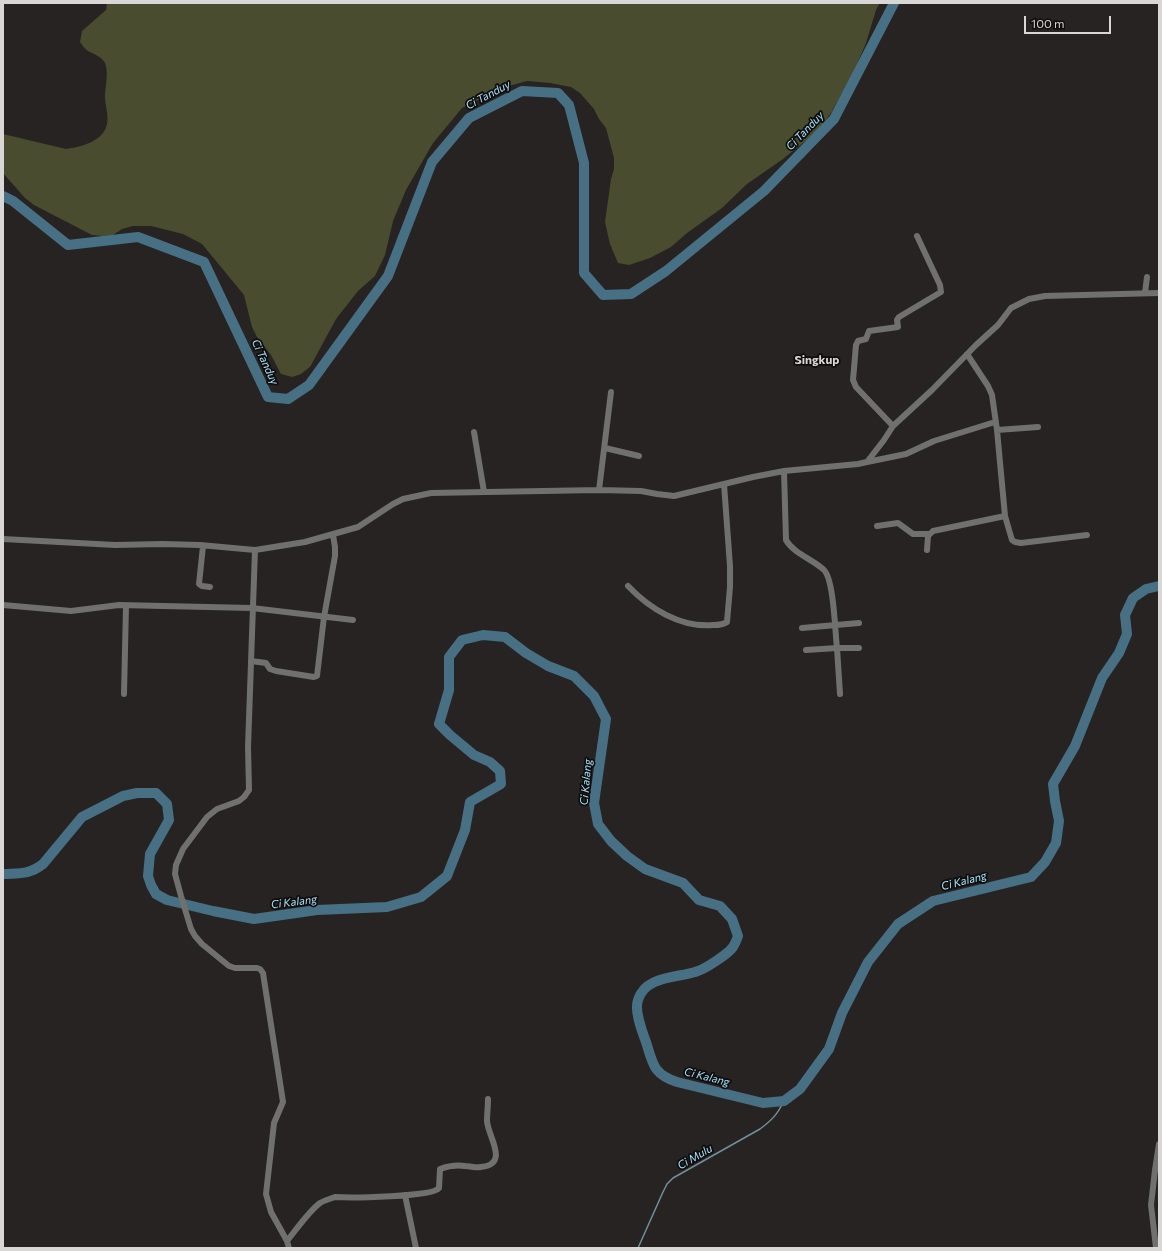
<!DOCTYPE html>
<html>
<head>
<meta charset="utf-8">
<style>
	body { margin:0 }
	#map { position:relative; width:1162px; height:1251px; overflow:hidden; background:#262322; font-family:Commissioner,sans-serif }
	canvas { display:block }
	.frame { position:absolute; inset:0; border:4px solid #d9d6d6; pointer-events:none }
	.scale { position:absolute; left:1024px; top:16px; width:87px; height:18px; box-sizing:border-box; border:2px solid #d9d6d6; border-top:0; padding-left:5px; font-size:12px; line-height:14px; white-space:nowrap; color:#d9d6d6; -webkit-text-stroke:3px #0e0d0c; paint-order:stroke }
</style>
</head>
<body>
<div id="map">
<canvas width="1162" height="1251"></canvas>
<div class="frame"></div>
<div class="scale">100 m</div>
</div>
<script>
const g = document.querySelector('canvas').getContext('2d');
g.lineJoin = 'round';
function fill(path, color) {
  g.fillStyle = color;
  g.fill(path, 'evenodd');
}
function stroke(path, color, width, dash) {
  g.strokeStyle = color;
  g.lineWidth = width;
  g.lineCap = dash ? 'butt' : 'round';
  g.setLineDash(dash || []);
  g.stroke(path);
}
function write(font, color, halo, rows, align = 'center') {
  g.font = font + ' Commissioner,sans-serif';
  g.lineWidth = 3.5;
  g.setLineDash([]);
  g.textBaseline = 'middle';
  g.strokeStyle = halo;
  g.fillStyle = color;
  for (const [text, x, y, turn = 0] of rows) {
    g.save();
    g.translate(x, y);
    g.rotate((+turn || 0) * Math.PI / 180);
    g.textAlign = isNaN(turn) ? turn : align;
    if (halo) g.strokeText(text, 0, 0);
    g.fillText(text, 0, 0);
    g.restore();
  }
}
fill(new Path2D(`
	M107 3H880L876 10 866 43 853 73 831 113 818 131 783 159 747 184 722 208 687 233 671 247 650 258 629 265 618 263 610 244 605 222 611 179 614 169V158L606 128 599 119 594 109 580 93 571 87 550 83 527 81 505 87 462 108 433 143 406 190 393 221 385 255 375 276 358 291 336 319 310 367 301 374 292 377 281 374 271 355 257 337 252 327 244 295 202 244 183 234 151 226H133L122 229 113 235 103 236 92 235 34 205 25 198 3 173V134L66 149C81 147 104 141 107 124 109 116 105 105 105 97 105 87 109 73 105 63 102 57 94 54 88 51 85 49 82 45 80 42L82 31 106 10Z`), '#494c2f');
stroke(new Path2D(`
	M638 1248 663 1192 667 1184 673 1178 760 1129C772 1120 777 1115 784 1101`), '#738f9d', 1.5);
stroke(new Path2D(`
	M3 196 13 201 68 245 138 237 204 262 268 397 288 399 309 385 388 276 432 162 469 118 522 91 558 93 569 105 584 163V273L603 295 631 294 666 271 764 191 834 119 894 3
	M3 874C19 873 29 875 43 864L82 817 123 796 137 793H156L167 804 169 820 150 854 148 876 151 885 156 894 167 900 213 911 254 919 317 910 387 907 421 897 447 876 465 830 470 802 501 784 500 771 490 762 474 755 450 735 439 724 449 690V657L462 640 483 635 505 637 526 653 548 666 574 676 594 696 606 719 594 803 598 824 611 841 627 856 645 869 683 883 699 900 720 906 732 919 738 936C737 939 735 944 733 947 728 954 704 970 695 972 676 978 645 976 638 1000 634 1011 642 1031 646 1042 653 1064 653 1074 677 1082L763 1103 784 1101 800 1089 829 1049 842 1013 868 962 898 924 933 901 1031 877 1045 862 1056 843 1059 821 1055 801 1053 784 1075 746 1102 678 1119 653 1127 634 1125 615 1133 598 1146 589 1159 586`), '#477085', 10);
stroke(new Path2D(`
	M1145 293 1147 277
	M967 354 988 386 992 395 997 430 1005 516 1012 540 1015 542 1021 543 1087 535
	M893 426 856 387 853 380 856 345 858 341 866 339 869 331 898 327 897 320 899 317 941 292 940 285 917 236
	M997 430 1038 427
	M474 432 484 492
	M605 448 639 456
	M867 462 906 454 934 441 995 422
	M784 471 786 540C793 553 814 560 824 570 834 580 835 632 837 648L806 650
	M599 490 611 392
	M877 526 898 523 913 534H929
	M3 539 115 545 163 544 200 545 255 550 305 542 358 527 393 504 403 499 431 493 599 490 641 491 657 494 674 496 753 477 784 471 858 464 867 462 884 440 893 426 932 390 976 345 998 325 1011 308 1029 299 1045 296 1159 293
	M203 546 199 584 202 586 210 587
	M255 550 248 747 249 790 244 797 239 801 217 809 207 817 183 849 176 865 175 874 181 896 191 929 195 936 202 944 229 966 235 968H257L260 969 263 973 283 1102 274 1123 266 1194 271 1212 287 1241 289 1248
	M927 550 928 536 933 531 1005 516
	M628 586C649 608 680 628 713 625 718 625 723 625 727 622L730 587V566L724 484
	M3 605 71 611 119 605 252 608 353 620
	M802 628 859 623
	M251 661 266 663 270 669 276 671 314 677 317 676 324 617 335 556V547L333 535
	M124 694 126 606
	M840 694 837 648H859
	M405 1195 416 1248
	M287 1241C295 1231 310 1210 320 1203 325 1200 330 1199 335 1197 350 1198 433 1197 439 1188L440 1169C448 1166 457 1165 465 1166 471 1166 475 1168 481 1167 510 1164 488 1137 487 1121 487 1114 488 1107 488 1099
	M1156 1248 1151 1205 1155 1170 1159 1144`), '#70706e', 6);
write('italic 11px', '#abe1fe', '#0e0d0c', [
	["Ci Tanduy",488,95,-28],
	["Ci Tanduy",805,131,-46],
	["Ci Tanduy",265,362,65],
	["Ci Kalang",586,782,-85],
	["Ci Kalang",964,881,-14],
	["Ci Kalang",294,902,-7],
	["Ci Kalang",707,1077,14],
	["Ci Mulu",695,1157,-30]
]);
write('bold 12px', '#d9d6d6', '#0e0d0c', [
	["Singkup",817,360]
]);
</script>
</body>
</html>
